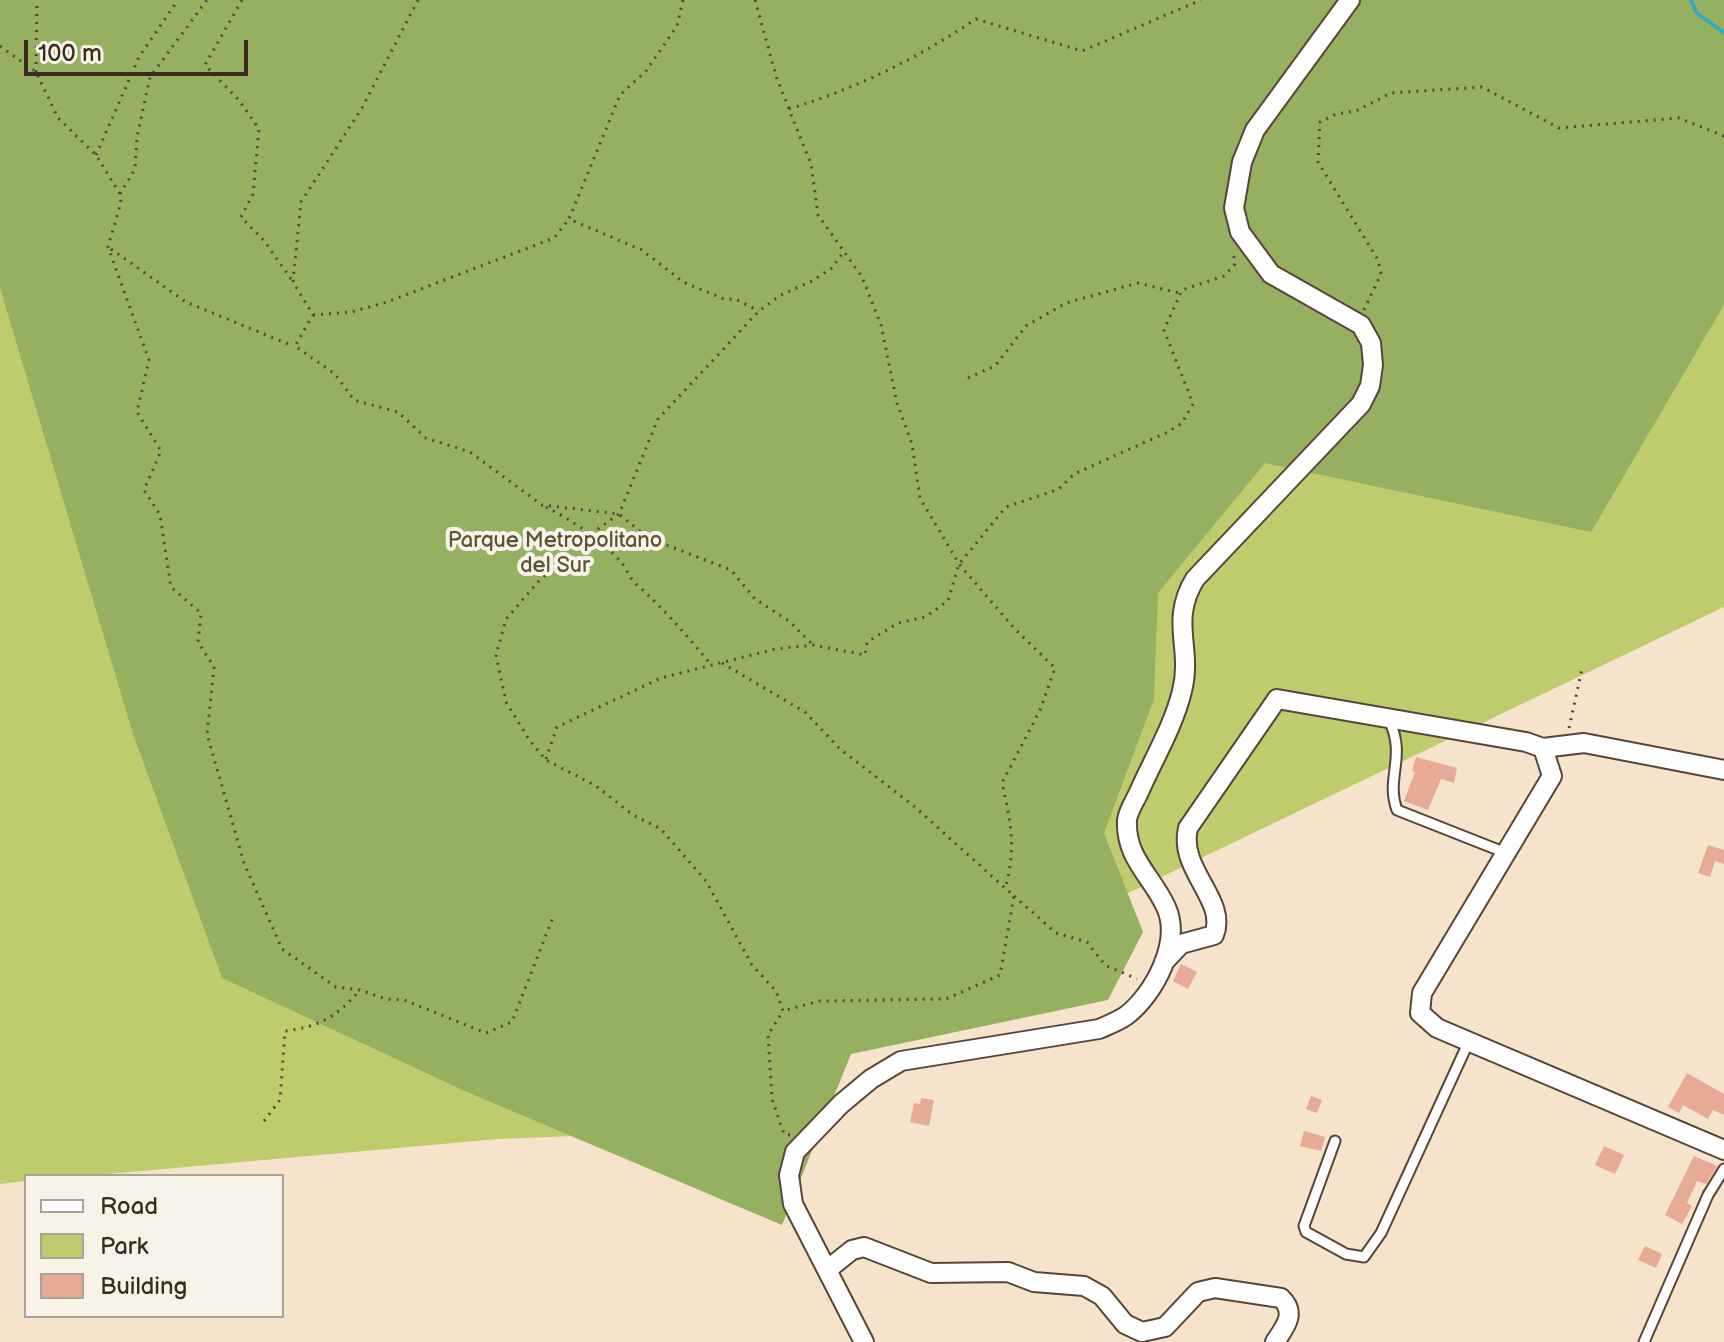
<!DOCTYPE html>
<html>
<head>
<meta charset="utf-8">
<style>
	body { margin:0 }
	#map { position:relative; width:1724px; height:1342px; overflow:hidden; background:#f5e3cb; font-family:"Balsamiq Sans",sans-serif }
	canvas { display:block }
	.legend { position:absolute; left:24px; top:1174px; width:260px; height:144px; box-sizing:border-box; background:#f7f3e8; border:2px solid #aca397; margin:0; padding:10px 14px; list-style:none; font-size:24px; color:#3b2a1e }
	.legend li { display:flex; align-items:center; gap:16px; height:40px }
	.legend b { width:40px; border:2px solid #aca397 }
	.scale { position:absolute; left:24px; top:40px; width:224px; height:36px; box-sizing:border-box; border:4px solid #3b2a1e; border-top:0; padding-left:10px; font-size:24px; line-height:28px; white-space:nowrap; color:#3b2a1e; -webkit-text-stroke:6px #f7f3e8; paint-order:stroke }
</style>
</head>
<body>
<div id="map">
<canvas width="1724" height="1342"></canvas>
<ul class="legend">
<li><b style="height:10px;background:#fff"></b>Road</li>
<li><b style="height:22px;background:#becc6e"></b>Park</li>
<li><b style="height:22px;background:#e6aa96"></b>Building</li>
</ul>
<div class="scale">100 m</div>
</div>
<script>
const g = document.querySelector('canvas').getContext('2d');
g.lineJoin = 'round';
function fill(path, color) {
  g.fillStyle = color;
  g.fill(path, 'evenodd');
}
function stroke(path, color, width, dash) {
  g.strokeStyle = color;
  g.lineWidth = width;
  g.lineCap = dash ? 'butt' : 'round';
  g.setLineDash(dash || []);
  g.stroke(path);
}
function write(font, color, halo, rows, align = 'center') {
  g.font = font + ' "Balsamiq Sans",sans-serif';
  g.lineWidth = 8;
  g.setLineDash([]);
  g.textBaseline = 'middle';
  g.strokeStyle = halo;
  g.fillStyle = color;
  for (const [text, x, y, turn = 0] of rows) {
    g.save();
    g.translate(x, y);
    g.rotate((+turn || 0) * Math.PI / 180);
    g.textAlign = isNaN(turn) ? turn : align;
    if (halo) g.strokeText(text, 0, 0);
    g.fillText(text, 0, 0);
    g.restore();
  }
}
fill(new Path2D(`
	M0 0H1724V607L626 1134 498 1139 86 1176H26V1181L0 1184Z`), '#becc6e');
fill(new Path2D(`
	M0 0H1724V305L1591 532 1265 463 1158 593 1154 699 1104 833 1143 932 1108 1000 851 1054 782 1225 467 1092 222 978 133 734 0 288Z`), '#96b061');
stroke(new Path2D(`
	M1691 0 1697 13 1724 33`), '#39abb5', 4);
fill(new Path2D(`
	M1416 757 1457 768 1454 783 1441 779 1428 810 1404 801 1415 772 1412 771Z
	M1708 845 1724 850V864L1715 861 1710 877 1698 873Z
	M1181 964 1197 972 1188 989 1173 981Z
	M1687 1073 1724 1094V1115L1713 1110 1708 1119 1683 1105 1679 1113 1668 1107Z
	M1311 1096 1322 1100 1317 1113 1306 1109Z
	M921 1098 934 1100 929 1126 910 1122 914 1103 920 1104Z
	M1304 1131 1325 1137 1321 1151 1300 1146Z
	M1604 1146 1624 1155 1615 1174 1595 1165Z
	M1694 1156 1717 1166 1706 1184 1697 1181 1687 1203 1692 1206 1682 1224 1665 1215Z
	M1645 1246 1662 1254 1656 1268 1638 1260Z`), '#e6aa96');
const service = new Path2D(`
	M1389 720C1407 757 1385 778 1397 810L1506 853
	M1335 1141 1304 1226 1306 1232 1346 1254 1364 1257 1381 1233 1469 1041
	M1644 1342 1708 1195 1724 1169`);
const minor = new Path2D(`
	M1543 748 1584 743 1724 770
	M1164 962 1181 944 1214 935C1228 900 1178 870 1188 828L1277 699 1526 742 1543 748 1552 776 1422 993 1420 1013 1437 1028 1724 1150
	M827 1270 852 1250 864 1247 931 1273 1008 1272 1034 1282 1084 1286 1102 1296 1125 1324 1142 1332 1165 1327 1198 1292 1215 1288 1281 1298C1297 1313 1285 1327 1275 1342
	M864 1342 793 1204 789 1175 795 1152 841 1104 871 1079 901 1061 1099 1029C1108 1025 1119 1021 1127 1015 1154 994 1182 942 1166 907 1152 876 1125 858 1127 820 1128 811 1135 801 1139 792 1153 760 1174 725 1182 691 1193 647 1169 622 1195 579L1361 404 1370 386 1373 365 1371 343 1361 325 1271 274 1240 232 1234 208 1242 162 1255 130 1350 0`);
stroke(service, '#574638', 13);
stroke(minor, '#574638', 22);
stroke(new Path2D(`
	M242 0 205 65 239 100 259 129 253 194 241 217 265 242 293 282
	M418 0 362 108 301 202 293 282 313 315 295 346 335 374 354 400 398 412 426 438 470 452 542 505 619 514 648 538 731 570 755 599 789 621 812 644
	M683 0 677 26 646 71 620 95 569 219 642 250 683 282 724 299H735L759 311
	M755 0 777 79 811 164 818 215 862 277 881 325 897 403 912 444 920 498 959 564 1014 628 1055 668 1040 710 1002 783C1011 823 1016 845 1006 886
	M0 46 36 72 58 118 96 155 120 194 121 202 108 247 149 360 137 412 161 451 144 490 160 515 171 587 201 613 198 642 214 667 207 734 244 863 282 949 336 987 360 990 386 999 404 1000 486 1033 512 1022 553 917
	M36 72 37 0
	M789 109C860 87 914 60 976 19L1082 51 1201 0
	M96 155 139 57 178 0
	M120 194 135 169 137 137 150 77 207 0
	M111 249 186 302 293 346
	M1364 310 1381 274 1378 260 1318 162 1320 122 1336 114 1356 111 1391 93 1482 87 1559 128 1679 118 1724 136
	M313 315 351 312 387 302 554 238 569 219
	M968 378 995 366 1026 326 1066 303 1138 283 1179 293
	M546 507C571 520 602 540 621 562 626 568 629 577 635 583 663 608 687 635 711 665
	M722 663 805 712 839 748 915 807 1014 896 1000 975 946 999 819 1001 783 1011
	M1569 728 1582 669
	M546 759 557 727 661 678 775 649 813 645 865 655 867 642 898 623 925 617 948 601 959 564 1006 507 1059 489 1074 474 1168 432 1182 423 1193 404 1164 330 1182 290 1224 276 1235 264 1233 250
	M1014 896 1056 933 1087 942 1105 965 1137 979
	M264 1121 280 1100 285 1031C320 1027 337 1016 360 990
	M790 1135 784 1134 772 1099 768 1035 783 1011 776 991 752 965 706 881 661 829 633 815 596 786 546 760 530 741 506 702 496 655 506 619 538 582 588 536 619 514 658 419 759 311 781 295 812 281 832 268 844 251`), '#574638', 3, [2, 6]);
stroke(service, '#fff', 9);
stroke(minor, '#fff', 18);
write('22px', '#5c5232', '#f7f3e8', [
	["Parque Metropolitano",555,541],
	["del Sur",555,566]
]);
</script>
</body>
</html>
